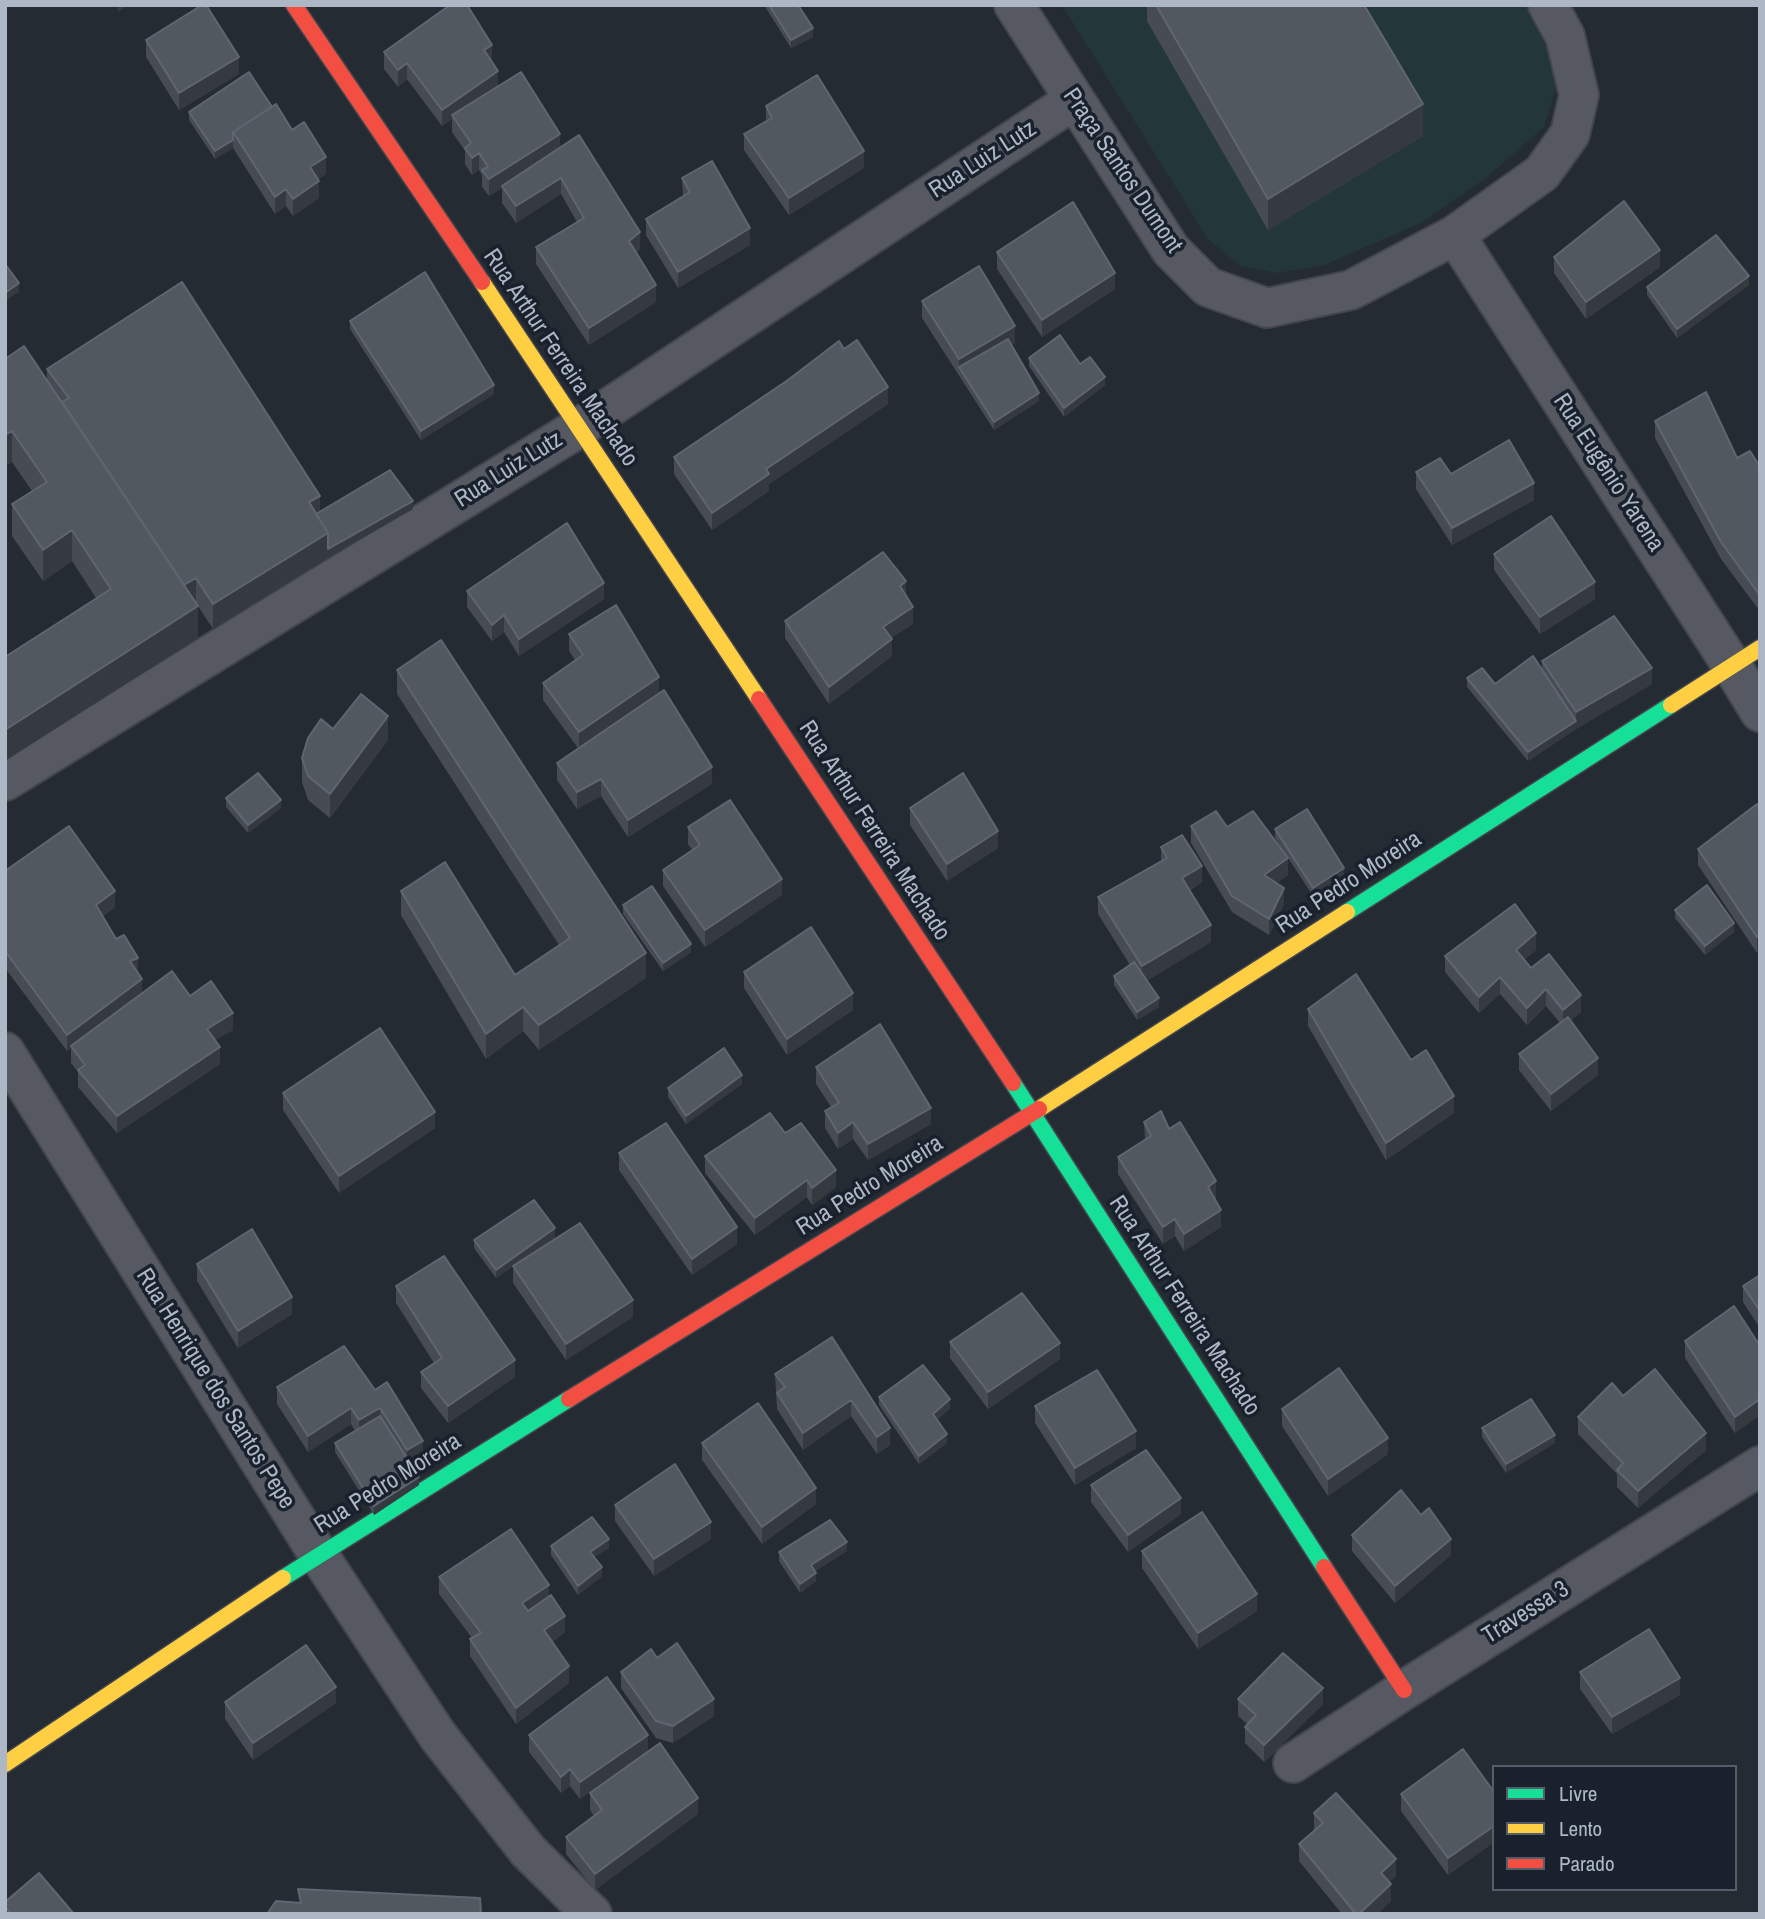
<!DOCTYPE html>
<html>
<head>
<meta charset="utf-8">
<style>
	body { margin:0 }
	#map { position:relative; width:1765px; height:1919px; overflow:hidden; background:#252b32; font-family:"Archivo Narrow",sans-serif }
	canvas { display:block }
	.frame { position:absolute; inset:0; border:7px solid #aeb7c5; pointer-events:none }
	.legend { position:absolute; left:1492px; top:1765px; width:245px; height:126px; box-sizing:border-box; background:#19212c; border:2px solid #555d69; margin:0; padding:9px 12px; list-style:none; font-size:21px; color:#aeb7c5 }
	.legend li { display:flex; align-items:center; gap:14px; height:35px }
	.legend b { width:35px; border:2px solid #555d69 }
</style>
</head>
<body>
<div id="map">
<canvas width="1765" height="1919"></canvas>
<div class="frame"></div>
<ul class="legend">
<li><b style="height:9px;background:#16e098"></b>Livre</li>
<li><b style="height:9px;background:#ffcf43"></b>Lento</li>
<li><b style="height:9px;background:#f24e42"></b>Parado</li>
</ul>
</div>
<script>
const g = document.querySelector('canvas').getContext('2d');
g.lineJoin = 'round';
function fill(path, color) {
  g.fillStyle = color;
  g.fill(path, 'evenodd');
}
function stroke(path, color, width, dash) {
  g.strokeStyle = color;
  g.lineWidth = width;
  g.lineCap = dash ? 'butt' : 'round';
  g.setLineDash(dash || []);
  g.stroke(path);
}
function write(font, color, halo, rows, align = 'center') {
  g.font = font + ' "Archivo Narrow",sans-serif';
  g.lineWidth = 7;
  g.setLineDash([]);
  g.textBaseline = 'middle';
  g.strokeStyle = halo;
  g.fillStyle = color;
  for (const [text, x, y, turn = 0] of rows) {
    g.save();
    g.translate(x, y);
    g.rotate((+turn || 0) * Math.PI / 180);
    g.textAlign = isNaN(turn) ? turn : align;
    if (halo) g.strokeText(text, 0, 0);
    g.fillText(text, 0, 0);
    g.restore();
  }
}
fill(new Path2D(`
	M1062 5H1534L1544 20 1556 89 1544 127 1486 178 1421 223 1324 265 1276 273 1240 266 1208 239Z`), '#233639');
const street = new Path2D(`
	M1014 5 1171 250 1208 287 1267 308 1351 290 1455 235 1542 173 1570 134 1579 95 1565 36 1548 5
	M1455 235 1732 666 1760 712
	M5 781 580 427 1074 100
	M5 1052 318 1554 438 1736 528 1851 592 1914
	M1293 1763 1404 1690 1760 1466`);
const fast = new Path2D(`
	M1347 912 1671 705
	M1013 1083 1324 1567
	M283 1578 569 1399`);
const slow = new Path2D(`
	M482 282 759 699
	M1671 705 1760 648
	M1039 1109 1347 912
	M5 1764 283 1578`);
const jam = new Path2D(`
	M294 5 482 282
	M759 699 1013 1083
	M569 1399 1039 1109
	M1324 1567 1404 1690`);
stroke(street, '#43474d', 42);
stroke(fast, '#43474d', 19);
stroke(slow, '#43474d', 19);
stroke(jam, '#43474d', 19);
stroke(street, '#565961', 38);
stroke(fast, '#16e098', 16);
stroke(slow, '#ffcf43', 16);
stroke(jam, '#f24e42', 16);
fill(new Path2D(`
	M764 5H798L813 37 791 48Z
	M1147 5H1364L1423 136 1268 230 1147 21Z
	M146 40 239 74 179 110 146 57Z
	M384 52 492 61 498 86 560 148 640 249 636 253 656 302 589 345 536 264V247L577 222 561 194 516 223 502 203V188L489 196 482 187V175L479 170 472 175 465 164V151L452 132V119L442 126 407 79 398 87 384 69Z
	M766 106 864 168 789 215 744 150V134L766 121Z
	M272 107 292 130 326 174 318 179 319 198 293 216 286 206 275 214 233 148 215 159 189 120V112Z
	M682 178 750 245 678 288 646 235V219L683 196Z
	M997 252 1115 289 1042 337 997 269Z
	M1554 257 1660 267 1586 319 1554 273Z
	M1749 285 1677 338 1647 295V287Z
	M922 301 1015 343 1011 345 1039 401 994 430 922 318Z
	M350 321 494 394 421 440 350 329Z
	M844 349 888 404 769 484V491L712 530 674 474V457Z
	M1029 358 1080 364 1105 385 1064 417 1029 366Z
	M5 359 47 381V369L320 512 413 509 328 558 213 629 196 603 198 638 96 598 72 561 43 581 12 536V504L32 491 12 462Z
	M1655 421 1760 467V610H1759L1721 559 1655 438Z
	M1416 472 1451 474 1534 500 1452 545 1416 489Z
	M1494 554 1595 599 1540 634 1494 570Z
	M467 591 604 599 519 656 504 632 492 641 467 607Z
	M906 596 913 624 891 638 892 656 829 704 785 638V621Z
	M569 634 659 694 712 784 628 837 601 796 577 809 557 780V763L578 748 543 700V683L575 660 569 651Z
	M1542 661 1652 684 1576 729 1528 761 1467 687V678L1495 684 1542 670Z
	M397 670 646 978 539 1050 523 1031 486 1059 401 915V891L515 975 559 945 397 694Z
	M333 729 388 740 330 818 308 800 302 782V758Z
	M226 798 281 808 248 833 226 807Z
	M910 808 998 848 947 881 910 825Z
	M1760 808 1757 953 1698 865V849Z
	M1191 826 1227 827 1288 875 1276 883 1284 904 1269 935 1232 912 1191 843Z
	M688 827 782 895 705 947 663 886V870L692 850 688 844Z
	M1275 829 1344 877 1313 896 1275 838Z
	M1161 847 1202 882 1190 890 1211 942 1146 981 1159 1007 1137 1020 1114 985V976L1130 965 1098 914V897L1161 861Z
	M5 871 115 907 103 916 138 973 142 994 190 996 233 1030 215 1040 220 1064 117 1133 78 1087V1072L71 1063V1048L67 1051 5 968Z
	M623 905 691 952 663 971 623 914Z
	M1675 910 1734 932 1705 955 1675 918Z
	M1536 950 1524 960 1531 968 1581 1012 1571 1020 1598 1075 1551 1111 1519 1070V1054L1560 1023 1546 1006 1527 1025 1500 994 1479 1013 1445 972V956Z
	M744 972 853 1010 787 1055 744 988Z
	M1308 1009 1411 1060 1454 1113 1386 1160 1308 1026Z
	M816 1067 931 1124 868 1160 853 1139 838 1149 825 1128V1111L831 1107 816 1084Z
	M742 1084 686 1124 668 1097V1088Z
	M283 1093 435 1128 339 1193 283 1110Z
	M1144 1122 1169 1129 1216 1198H1215L1221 1227 1184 1251 1175 1236 1163 1244 1118 1174V1157L1145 1140Z
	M785 1133 836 1187 812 1205 807 1197 755 1235 705 1173V1156Z
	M619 1153 737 1244 692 1275 619 1170Z
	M555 1237 496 1278 474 1248V1240Z
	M197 1264 292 1314 238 1348 197 1281Z
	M513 1266 633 1317 566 1360 513 1283Z
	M1760 1275V1328L1743 1302V1286Z
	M396 1286 515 1377 448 1423 421 1388V1372L434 1363 396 1303Z
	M832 1337 890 1445 877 1454 851 1416 803 1450 777 1409 775 1374Z
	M1685 1341 1760 1346V1415L1735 1433 1685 1358Z
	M950 1342 1060 1359 988 1409 950 1358Z
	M344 1346 423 1457 411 1464 419 1485 374 1515 335 1452V1443L355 1431 351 1424 308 1452 277 1404V1387Z
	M1623 1396 1706 1450 1638 1508 1617 1487V1474L1578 1434V1417Z
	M879 1397 950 1408 937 1420 947 1443 919 1464 879 1405Z
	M1035 1406 1136 1448 1075 1485 1035 1423Z
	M1282 1409 1388 1454 1328 1496 1282 1426Z
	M1482 1428 1555 1443 1506 1473 1482 1437Z
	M702 1443 816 1504 762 1544 702 1460Z
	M1091 1485 1181 1514 1128 1552 1091 1502Z
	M615 1505 711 1539 654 1576 615 1521Z
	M1421 1515 1451 1555 1395 1603 1352 1551V1535Z
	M551 1546 609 1548 594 1557 602 1576 578 1595 551 1555Z
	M847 1551 815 1571 816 1581 800 1593 779 1561V1552Z
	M1142 1551 1257 1611 1198 1649 1142 1568Z
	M439 1577 549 1596 565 1632 552 1642 569 1683 516 1724 470 1656V1639L472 1638 439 1594Z
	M657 1658 714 1716 673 1743 656 1738 621 1688V1672Z
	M1580 1672 1680 1695 1612 1734 1580 1689Z
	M1238 1699 1323 1704 1264 1762 1245 1743V1727L1247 1724 1238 1716Z
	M225 1702 336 1703 253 1760 225 1719Z
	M529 1735 648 1751 698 1814 595 1890 566 1854V1837L594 1816 590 1810V1793L641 1757 580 1799 570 1786 561 1793 529 1752Z
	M1494 1792V1842L1448 1875 1401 1811V1794Z
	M1314 1813 1396 1876 1389 1882 1391 1901 1377 1914H1342L1299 1861V1844L1314 1831Z`), '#474c54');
fill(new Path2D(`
	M118 5H129L118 12Z
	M813 28V37L791 48V40Z
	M492 45V61L484 67V50Z
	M239 57V74L179 110V93Z
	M407 63V79L398 87V70Z
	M498 71V87L452 115V119L442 126V110Z
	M1423 104V136L1268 230V199Z
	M560 134V151L489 196V179Z
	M233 140V148L215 159V151Z
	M864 151V168L789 215V198Z
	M479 153V170L472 175V158Z
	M326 157V174L310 184V167Z
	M561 178V194L516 223V206Z
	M319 181V198L293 216V199Z
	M286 189V206L275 214V197Z
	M750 228V245L678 288V272Z
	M640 232V249L629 258V241Z
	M1660 250V267L1586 319V302Z
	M1115 273V289L1042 337V320Z
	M1749 276V285L1677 338V329Z
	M19 283V292L5 301V293Z
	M656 285V302L589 345V328Z
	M1015 326V343L963 373 959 367V359Z
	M1105 377V385L1064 417V408Z
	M494 385V394L421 440V431Z
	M888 387V404L769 484V491L712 530V513L766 469Z
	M1039 393V401L994 430V422Z
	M12 431V462L5 466V435Z
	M1534 483V500L1452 545V528Z
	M320 496V521L309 502Z
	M413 501V509L328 558V549Z
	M72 530V561L43 581V550Z
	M328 533V558L213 629V604Z
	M196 578V603L180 587Z
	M906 581V598L900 586Z
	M1595 582V599L1540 634V617Z
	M604 583V599L519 656V639Z
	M198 606V638L5 761V730Z
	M913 607V624L883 643V627Z
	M504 615V632L492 641V625Z
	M892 639V656L829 704V687Z
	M1652 668V684L1576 729V712Z
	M659 677V694L579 749V732Z
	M388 716V740L330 818V794Z
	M1576 721V729L1528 761V752Z
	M712 767V784L628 837V820Z
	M601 779V796L577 809V792Z
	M281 800V808L248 833V825Z
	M998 831V848L947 881V864Z
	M1288 858V875L1264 891V875Z
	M1202 866V882L1182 894V878Z
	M1344 868V877L1313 896V888Z
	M782 879V895L705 947V930Z
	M1284 888V904L1269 935V919Z
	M115 891V907L96 922V905Z
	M1734 923V932L1705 955V946Z
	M1211 925V942L1142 983V966Z
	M1536 933V950L1516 967V950Z
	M1760 935V951L1757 953V937Z
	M691 944V952L663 971V963Z
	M646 953V978L539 1050V1025Z
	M138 958V975L130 961Z
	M1500 977V994L1479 1013V997Z
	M142 979V996L71 1046V1048L67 1051V1035Z
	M1546 989V1006L1527 1025V1008Z
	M853 993V1010L787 1055V1039Z
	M1581 995V1012L1563 1027V1010Z
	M1159 998V1007L1137 1020V1012Z
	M523 1007V1031L486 1059V1034Z
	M233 1013V1030L207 1045V1029Z
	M220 1047V1064L117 1133V1116Z
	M1598 1058V1075L1551 1111V1094Z
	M742 1075V1084L686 1124V1116Z
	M1454 1096V1113L1386 1160V1143Z
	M931 1108V1124L868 1160V1144Z
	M435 1112V1128L339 1193V1176Z
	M853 1122V1139L838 1149V1133Z
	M836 1170V1187L812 1205V1188Z
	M807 1180V1197L755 1235V1218Z
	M1216 1181V1198L1208 1203V1187Z
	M1221 1210V1227L1184 1251V1234Z
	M1175 1219V1236L1163 1244V1227Z
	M737 1227V1244L692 1275V1259Z
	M555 1228V1237L496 1278V1270Z
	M292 1297V1314L238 1348V1331Z
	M633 1300V1317L566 1360V1344Z
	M1060 1343V1359L988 1409V1392Z
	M515 1360V1377L448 1423V1406Z
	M950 1399V1408L933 1423V1414Z
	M1760 1399V1415L1735 1433V1417Z
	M851 1400V1416L803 1450V1433Z
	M351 1408V1424L308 1452V1436Z
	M380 1408V1425L359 1437V1420Z
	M890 1428V1445L877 1454V1437Z
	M1136 1431V1448L1075 1485V1468Z
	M1706 1433V1450L1638 1508V1491Z
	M947 1434V1443L919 1464V1456Z
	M1555 1435V1443L1506 1473V1464Z
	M1388 1438V1454L1328 1496V1479Z
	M423 1441V1457L407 1467V1450Z
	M419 1477V1485L374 1515V1506Z
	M816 1488V1504L762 1544V1527Z
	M1181 1498V1514L1128 1552V1535Z
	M711 1522V1539L654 1576V1559Z
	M609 1539V1548L590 1560V1552Z
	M1451 1539V1555L1395 1603V1586Z
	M847 1542V1551L811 1574V1565Z
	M602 1567V1576L578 1595V1586Z
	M816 1573V1581L800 1593V1584Z
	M549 1585V1601L522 1620V1603Z
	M1257 1594V1611L1198 1649V1633Z
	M565 1616V1632L544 1647V1630Z
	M569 1666V1683L516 1724V1708Z
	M1680 1678V1695L1612 1734V1717Z
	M336 1687V1703L253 1760V1743Z
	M1323 1688V1704L1264 1762V1745Z
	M714 1699V1716L673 1743V1726Z
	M648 1735V1752L580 1799V1782Z
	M570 1769V1786L561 1793V1777Z
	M698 1798V1814L595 1890V1874Z
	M1494 1826V1842L1448 1875V1858Z
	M1396 1859V1876L1381 1890V1873Z
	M1391 1884V1901L1377 1914H1359Z`), '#353a41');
const building = new Path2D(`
	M202 5H206L239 57 179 93 146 40Z
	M450 5H467L492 45 484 50 498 71 442 110 407 63 398 70 384 52Z
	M769 5H798L813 28 791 40Z
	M1156 5H1364L1423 104 1268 199Z
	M249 72 272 107 233 132V140L215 151 189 112Z
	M521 72 560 134 489 179 482 170 488 167 479 153 472 158 465 148 471 143 452 115Z
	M817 75 864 151 789 198 744 134 772 118 766 106Z
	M276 104 292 130 304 122 326 157 310 167 319 181 293 199 286 189 275 197 233 132Z
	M579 135 640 232 629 241 656 285 589 328 536 247 584 218 561 178 516 206 502 186Z
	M712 161 750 228 678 272 646 219 690 192 682 178Z
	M1624 201 1660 250 1586 302 1554 257Z
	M1073 202 1115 273 1042 320 997 252Z
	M1716 235 1749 276 1677 329 1647 287Z
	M5 264 19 283 5 293Z
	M979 266 1015 326 959 359 922 301Z
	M425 272 494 385 421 431 350 321Z
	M182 282 320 496 309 502 328 533 213 604 196 578 184 585 62 402 69 398 47 369Z
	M1060 335 1080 364 1090 357 1105 377 1064 408 1029 358Z
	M1008 339 1039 393 994 422 959 367Z
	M857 340 888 387 766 469 769 474 712 513 674 457 788 380 839 341 844 349Z
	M24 346 198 606 5 730V657L111 589 72 530 43 550 12 504 47 482 12 431 5 435V359Z
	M1706 392 1737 458 1750 451 1760 467V593L1759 594 1721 542 1655 421Z
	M1509 440 1534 483 1452 528 1416 472 1440 458 1451 474Z
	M390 470 413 501 328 549V533L316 514Z
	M1551 516 1595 582 1540 617 1494 554Z
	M567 523 604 583 519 639 504 615 492 625 467 591Z
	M883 552 906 581 900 586 913 607 883 627 892 639 829 687 785 621Z
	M616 605 659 677 579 732 543 683 583 655 569 634Z
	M1614 616 1652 668 1576 712 1542 661Z
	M441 640 646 953 539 1025 523 1007 486 1034 401 891 445 862 515 975 570 938 397 670Z
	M1533 656 1576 721 1528 752 1467 678 1482 668 1495 684Z
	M664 690 712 767 628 820 601 779 577 792 557 763Z
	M361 694 388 716 330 794 308 776 302 758 308 738 321 719 333 729Z
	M258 773 281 800 248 825 226 798Z
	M963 773 998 831 947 864 910 808Z
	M730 800 782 879 705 930 663 870 700 845 688 827Z
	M1757 804 1760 808V935L1757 937 1698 849Z
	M1307 809 1344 868 1313 888 1275 829Z
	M1216 811 1227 827 1253 811 1288 858 1264 875 1284 888 1269 919 1232 896 1191 826Z
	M69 826 115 891 96 905 116 939 124 935 138 958 130 961 142 979 67 1035 5 951V871Z
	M1182 835 1202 866 1182 878 1211 925 1142 966 1098 897 1167 858 1161 847Z
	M1707 885 1734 923 1705 946 1675 910Z
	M652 886 691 944 663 963 623 905Z
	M1515 904 1536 933 1516 950 1531 968 1549 954 1581 995 1563 1010 1546 989 1527 1008 1500 977 1479 997 1445 956Z
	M811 927 853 993 787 1039 744 972Z
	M1134 962 1159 998 1137 1012 1114 976Z
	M172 971 190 996 211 981 233 1013 207 1029 220 1047 117 1116 78 1070 85 1065 71 1046Z
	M1356 974 1411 1060 1426 1050 1454 1096 1386 1143 1308 1009Z
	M1568 1017 1598 1058 1551 1094 1519 1054Z
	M880 1024 931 1108 868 1144 853 1122 838 1133 825 1111 839 1103 816 1067Z
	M380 1028 435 1112 339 1176 283 1093Z
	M724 1048 742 1075 686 1116 668 1088Z
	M1161 1111 1169 1129 1180 1122 1216 1181 1208 1187 1221 1210 1184 1234 1175 1219 1163 1227 1118 1157 1151 1136 1144 1122Z
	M770 1113 785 1133 801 1123 836 1170 812 1188 807 1180 755 1218 705 1156Z
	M666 1123 737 1227 692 1259 619 1153Z
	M534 1200 555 1228 496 1270 474 1240Z
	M580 1223 633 1300 566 1344 513 1266Z
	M252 1229 292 1297 238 1331 197 1264Z
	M444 1256 515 1360 448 1406 421 1372 442 1358 396 1286Z
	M1760 1275V1311L1743 1286Z
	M1022 1293 1060 1343 988 1392 950 1342Z
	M1734 1306 1760 1346V1399L1735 1417 1685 1341Z
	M832 1337 890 1428 877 1437 851 1400 803 1433 777 1393 785 1387 775 1374Z
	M344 1346 375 1390 387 1382 423 1441 407 1450 380 1408 359 1420 351 1408 308 1436 277 1387Z
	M923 1365 950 1399 933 1414 947 1434 919 1456 879 1397Z
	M1339 1368 1388 1438 1328 1479 1282 1409Z
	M1655 1369 1706 1433 1638 1491 1617 1470 1623 1463 1578 1417 1612 1383 1623 1396Z
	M1097 1370 1136 1431 1075 1468 1035 1406Z
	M1531 1399 1555 1435 1506 1464 1482 1428Z
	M758 1403 816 1488 762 1527 702 1443Z
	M380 1416 419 1477 374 1506 335 1443Z
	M1146 1450 1181 1498 1128 1535 1091 1485Z
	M675 1464 711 1522 654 1559 615 1505Z
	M1401 1490 1421 1515 1429 1508 1451 1539 1395 1586 1352 1535Z
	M1202 1512 1257 1594 1198 1633 1142 1551Z
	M592 1517 609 1539 590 1552 602 1567 578 1586 551 1546Z
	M830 1520 847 1542 811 1565 816 1573 800 1584 779 1552Z
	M511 1529 549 1585 522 1603 528 1611 551 1595 565 1616 544 1630 569 1666 516 1708 470 1639 481 1633 439 1577Z
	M1649 1629 1680 1678 1612 1717 1580 1672Z
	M677 1643 714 1699 673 1726 656 1721 621 1672 651 1649 657 1658Z
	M306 1645 336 1687 253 1743 225 1702Z
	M1283 1653 1323 1688 1264 1745 1245 1727 1256 1715 1238 1699Z
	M607 1677 648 1735 580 1782 570 1769 561 1777 529 1735Z
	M660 1743 698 1798 595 1874 566 1837 602 1810 590 1793Z
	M1463 1749 1494 1792V1826L1448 1858 1401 1794Z
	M1336 1793 1396 1859 1381 1873 1391 1884 1359 1914H1356L1299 1844 1323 1823 1314 1813Z
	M39 1873 74 1914H11L5 1907V1902Z
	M298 1889 480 1898 481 1914H267L276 1901 301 1903Z`);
fill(building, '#525860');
stroke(building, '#606670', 2);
write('24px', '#aeb7c5', '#19212c', [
	["Rua Luiz Lutz",983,160,-33],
	["Praça Santos Dumont",1122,171,56],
	["Rua Arthur Ferreira Machado",560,358,56],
	["Rua Luiz Lutz",509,470,-32],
	["Rua Eugênio Yarena",1608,473,57],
	["Rua Arthur Ferreira Machado",874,831,57],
	["Rua Pedro Moreira",1349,883,-33],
	["Rua Pedro Moreira",870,1186,-32],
	["Rua Arthur Ferreira Machado",1184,1306,57],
	["Rua Henrique dos Santos Pepe",215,1389,58],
	["Rua Pedro Moreira",388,1484,-32],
	["Travessa 3",1526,1613,-32]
]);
</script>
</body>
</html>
